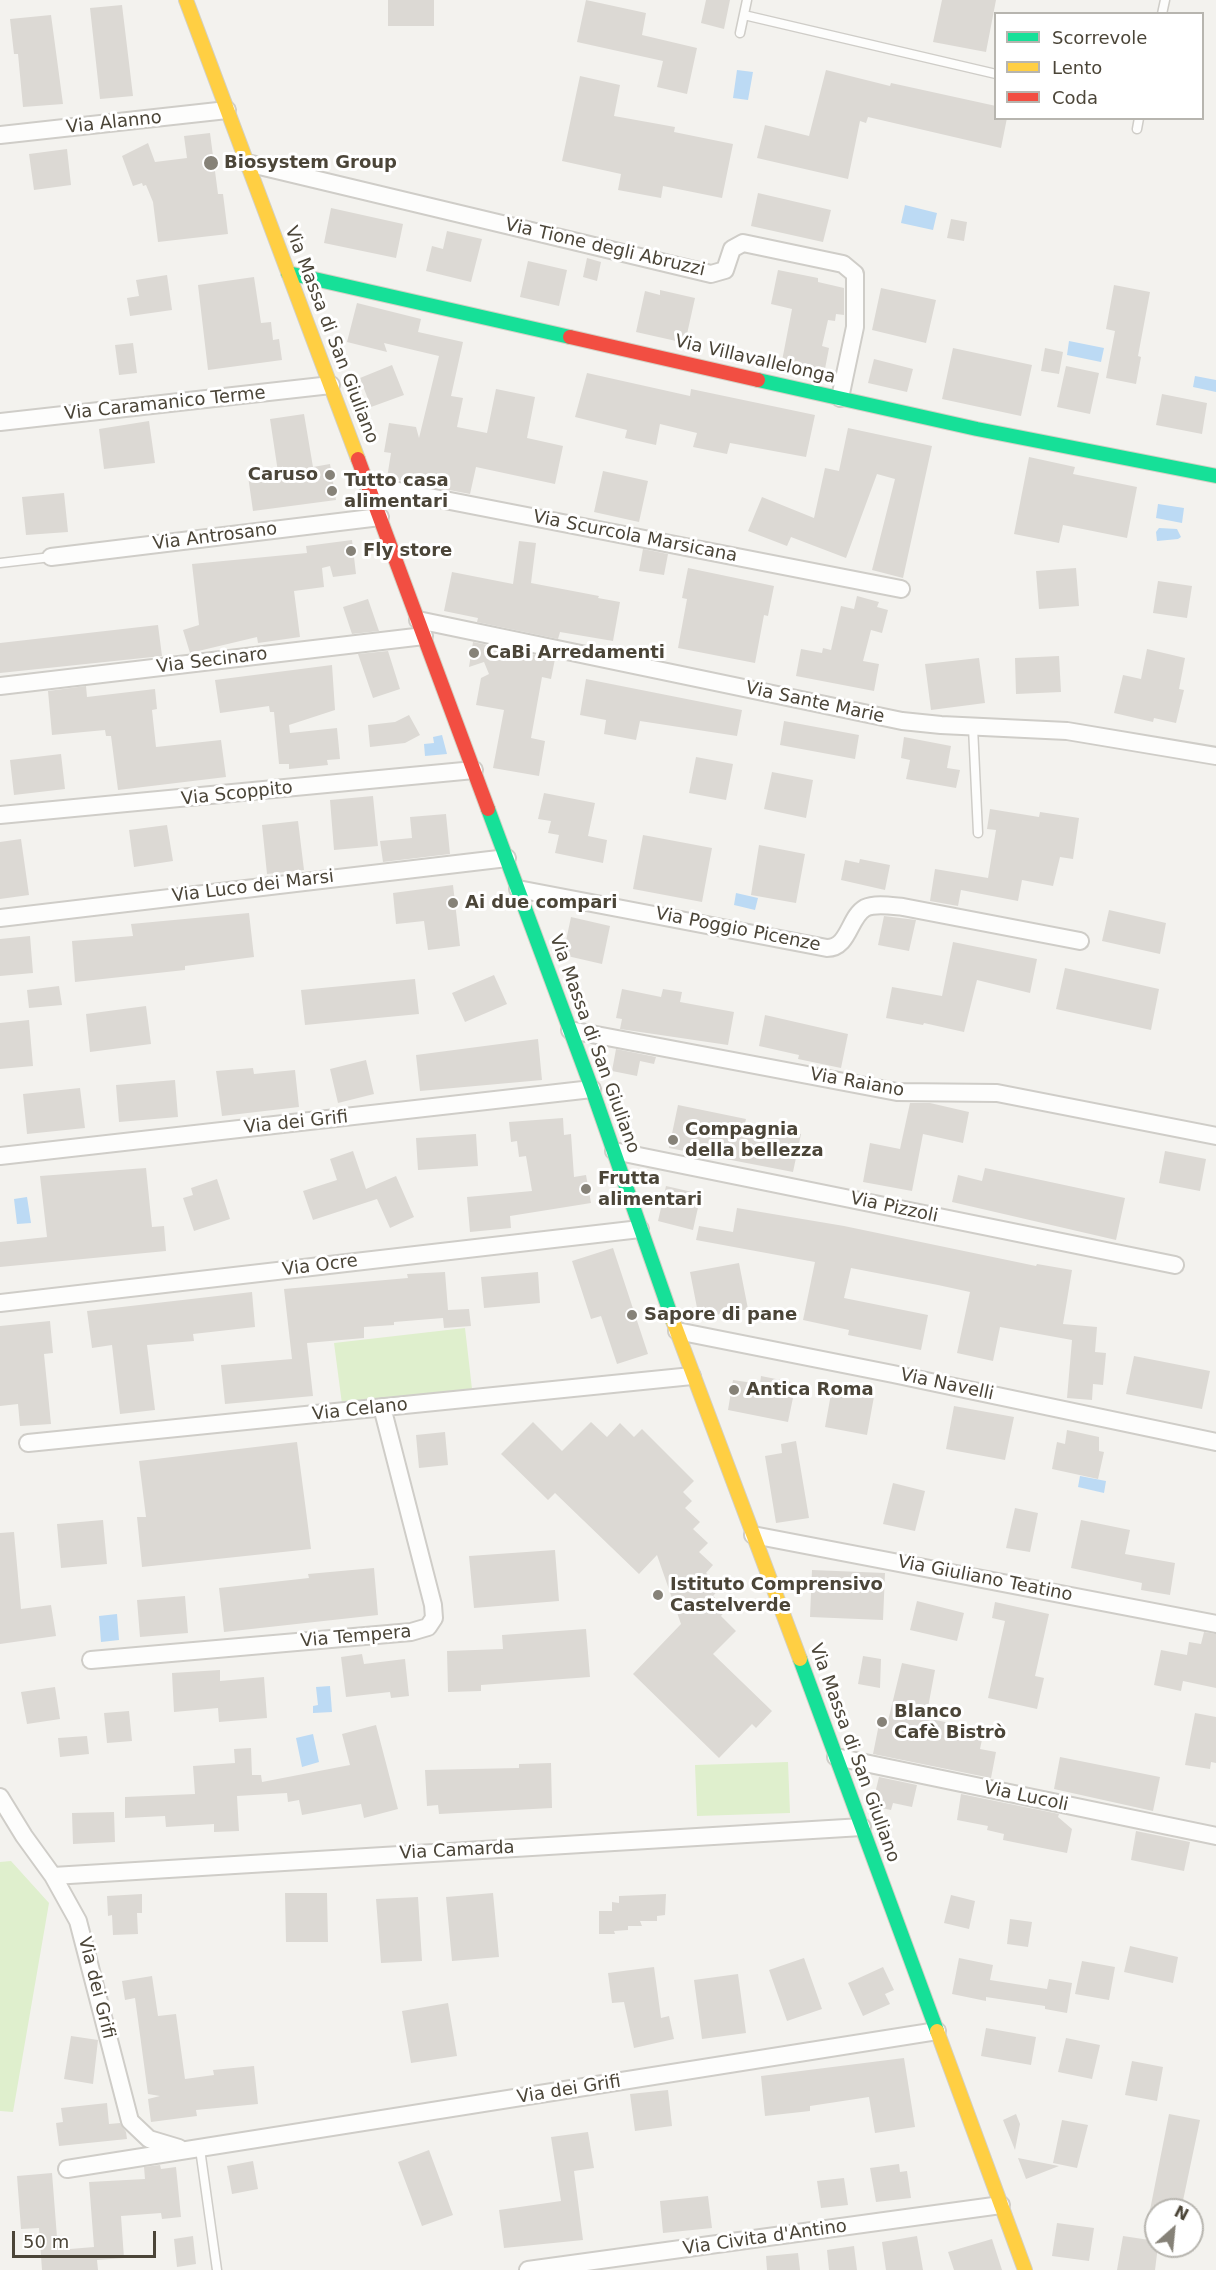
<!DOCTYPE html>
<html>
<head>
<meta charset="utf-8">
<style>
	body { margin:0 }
	#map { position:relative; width:1216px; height:2270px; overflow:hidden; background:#f3f2ee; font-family:"DejaVu Sans",sans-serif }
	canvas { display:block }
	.legend { position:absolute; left:994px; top:12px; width:210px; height:108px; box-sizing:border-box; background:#fff; border:2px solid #b7b5af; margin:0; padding:8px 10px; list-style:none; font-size:18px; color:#4b4538 }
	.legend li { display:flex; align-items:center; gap:12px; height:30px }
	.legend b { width:30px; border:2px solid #b7b5af }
	.north { position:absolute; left:1144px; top:2198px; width:60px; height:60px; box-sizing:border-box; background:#fff; border:2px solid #b7b5af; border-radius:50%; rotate:27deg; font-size:16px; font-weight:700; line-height:24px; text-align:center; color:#4b4538 }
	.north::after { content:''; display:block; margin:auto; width:21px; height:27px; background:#868278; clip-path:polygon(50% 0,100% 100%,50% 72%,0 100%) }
	.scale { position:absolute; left:12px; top:2231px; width:144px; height:27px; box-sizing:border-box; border:3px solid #4b4538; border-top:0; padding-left:8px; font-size:18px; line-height:21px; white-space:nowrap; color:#4b4538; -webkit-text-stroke:4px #fff; paint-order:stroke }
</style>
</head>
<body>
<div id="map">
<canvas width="1216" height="2270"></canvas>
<ul class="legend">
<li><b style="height:8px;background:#16e098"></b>Scorrevole</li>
<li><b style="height:8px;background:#ffcf43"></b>Lento</li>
<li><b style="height:8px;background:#f24e42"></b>Coda</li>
</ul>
<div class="north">N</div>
<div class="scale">50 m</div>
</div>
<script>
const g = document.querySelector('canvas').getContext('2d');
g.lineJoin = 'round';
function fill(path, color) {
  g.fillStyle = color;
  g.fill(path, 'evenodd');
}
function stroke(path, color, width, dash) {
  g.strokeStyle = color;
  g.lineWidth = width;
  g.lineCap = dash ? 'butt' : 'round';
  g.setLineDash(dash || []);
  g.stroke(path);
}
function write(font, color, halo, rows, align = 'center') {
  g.font = font + ' "DejaVu Sans",sans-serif';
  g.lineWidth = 6;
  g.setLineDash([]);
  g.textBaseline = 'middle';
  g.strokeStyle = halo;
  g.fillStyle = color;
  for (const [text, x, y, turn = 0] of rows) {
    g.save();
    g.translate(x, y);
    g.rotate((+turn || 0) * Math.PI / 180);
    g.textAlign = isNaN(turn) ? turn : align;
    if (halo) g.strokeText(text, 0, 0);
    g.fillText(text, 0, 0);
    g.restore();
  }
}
fill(new Path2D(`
	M465 1328 472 1389 342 1404 334 1343Z
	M788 1762 790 1813 697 1816 695 1765Z
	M11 1861 49 1903 13 2112 0 2111V1862Z`), '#dfefcd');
fill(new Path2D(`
	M737 70 753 72 748 100 733 98Z
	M905 205 937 213 933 230 901 223Z
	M1069 341 1104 348 1101 362 1067 355Z
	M1195 376 1216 380V392L1193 387Z
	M1158 504 1184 508 1182 523 1156 518Z
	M1159 528 1177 529 1181 537 1178 539 1157 541 1156 532Z
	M442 735 447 754 425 756 424 744 434 743 433 737Z
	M736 893 758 898 755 910 734 905Z
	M27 1197 31 1223 17 1224 14 1199Z
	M1080 1476 1106 1481 1104 1493 1078 1487Z
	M117 1614 119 1640 101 1642 99 1616Z
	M330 1686 332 1712 313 1713V1706L318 1705 316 1687Z
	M313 1734 319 1762 302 1767 296 1738Z`), '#bcdaf4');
fill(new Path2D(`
	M388 0H434V26H388Z
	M586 0 646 13 642 35 697 48 687 94 657 87 663 61 577 42Z
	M706 0H730L724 29 701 23Z
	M942 0H996L986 52 933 42Z
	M122 5 133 96 100 99 90 8Z
	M51 15 63 104 23 107 18 54H14L10 19Z
	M826 70 890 86 891 83 996 106V118H1007L1001 148 868 117 866 123 860 121 848 179 757 158 765 125 809 136Z
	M580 76 620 85 614 116 675 127 674 132 733 144 722 198 663 186 661 198 618 190 621 174 562 161Z
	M210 133 218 194H223L228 234 158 242 153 202 146 185 143 186 142 183 133 186 122 156 148 143 155 162 187 158 184 136Z
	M67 149 71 185 34 190 29 154Z
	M758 193 831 210 823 242 751 226Z
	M331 208 403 224 396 258 324 243Z
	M951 219 967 222 964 241 947 238Z
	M447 231 482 239 471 282 426 271 432 246 443 249Z
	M587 258 601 262 597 281 583 277Z
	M528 261 567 270 559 306 520 297Z
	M778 270 818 278V282L844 288V315L836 314 835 321 828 320 822 346 829 348 824 374 781 366 792 309 771 304Z
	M167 275 172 310 130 316 127 298 139 296 136 280Z
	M254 277 261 323 271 322 273 340 279 339 282 360 208 370 198 285Z
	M1114 285 1150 292 1138 356 1141 357 1136 384 1106 378 1115 331 1106 329Z
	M881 288 936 300 926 343 872 330Z
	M660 290 695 298 685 343 636 332 645 291 660 295Z
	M357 303 421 319 418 332 463 342 451 396 463 398 457 427 487 433 496 389 535 397 527 438 563 446 555 484 476 467 470 494 387 478 391 453 384 452 389 423 416 427 419 438 439 356 384 343 387 352 347 342Z
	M133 343 137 373 119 375 115 345Z
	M953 348 1032 365 1021 416 942 399Z
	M1045 348 1063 352 1059 374 1041 371Z
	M874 359 913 369 907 392 868 383Z
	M392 365 404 395 371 407 360 378Z
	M1066 366 1099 373 1090 414 1057 407Z
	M587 373 690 396 691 389 815 415 806 457 730 443 727 454 693 447 697 433 660 424 656 445 625 438 627 430 575 417Z
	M1162 394 1207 403 1202 434 1156 425Z
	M304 414 313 467 330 464 336 500 253 511 248 476 278 472 270 419Z
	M149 421 155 463 104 469 99 429Z
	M848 428 932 446 903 578 872 570 895 479 877 474 846 558 791 537 787 546 748 531 762 497 814 518 825 468 839 471Z
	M1029 457 1075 467 1073 474 1137 487 1127 538 1063 525 1059 543 1014 534Z
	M603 471 648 481 639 522 594 512Z
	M64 493 68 532 26 535 22 497Z
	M352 540 356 574 333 577 330 566 322 568 324 587 294 591 300 637 258 643 257 637 190 653 183 630 199 625 192 564 307 553 306 546Z
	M519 541 536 543 531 583 599 596 598 598 620 602 613 641 560 632 558 639 477 622 478 618 444 611 452 572 513 584Z
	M643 549 668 554 664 575 639 571Z
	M688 568 774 586 768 616 764 615 755 663 678 648 687 599 682 598Z
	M1076 568 1079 606 1039 609 1036 571Z
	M1158 581 1192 586 1187 618 1153 613Z
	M857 596 879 602 877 607 888 610 882 633 871 630 863 661 879 664 874 691 796 676 801 649 822 653 823 648 831 650 841 606 854 609Z
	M368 599 379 631 352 634 343 607Z
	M158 625 162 656 0 673V643Z
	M473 642 555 659 551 679 542 677 531 738 545 741 539 776 493 768 504 710 476 705 481 678 489 674 484 662 469 667Z
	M1147 649 1185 658 1179 689 1184 690 1176 723 1154 718 1153 722 1114 713 1123 675 1141 679Z
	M388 651 400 689 373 698 358 654Z
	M1059 656 1061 692 1016 694 1015 658Z
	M979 658 985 703 931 710 925 664Z
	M332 665 335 710 289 725 290 733 337 728 340 759 327 760 328 765 289 769V764H279L274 712H270L269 706 220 713 215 680Z
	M586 679 742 710 737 736 640 721 636 740 604 734 606 720 580 715Z
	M86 686 87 697 155 689 157 709 152 710 156 747 221 740 226 777 118 790 111 736H106L105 730 52 735 48 691Z
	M409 715 420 735 405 743 370 747 368 725 395 722Z
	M784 721 859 735 855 759 780 745Z
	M904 737 951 746 947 768 960 770 956 788 906 779 910 760 901 758Z
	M61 754 65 789 14 795 10 760Z
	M696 757 733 764 726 800 689 793Z
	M772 772 813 780 806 818 764 809Z
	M544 793 595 803 588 836 607 840 603 863 555 853 559 835 548 833 551 821 538 819Z
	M373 796 378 846 334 850 330 800Z
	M990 809 1039 817 1040 812 1079 818 1073 859 1060 857 1053 886 1022 880 1018 901 961 890 958 906 930 901 935 869 988 878 996 830 987 829Z
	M446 814 450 854 383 862 380 841 412 838 410 817Z
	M298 821 304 870 267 874 262 825Z
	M167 825 173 861 134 867 129 830Z
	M643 835 712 848 702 902 633 889Z
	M21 839 29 895 0 899V842Z
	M759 845 805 854 796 903 751 895Z
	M860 859 890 865 885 890 841 880 845 860 859 863Z
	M453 885 460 946 428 950 424 921 396 924 393 893Z
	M1109 910 1166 923 1160 954 1102 941Z
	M249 913 254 957 185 966V970L75 982 72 941 133 936 131 924Z
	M884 916 916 920 909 951 878 945Z
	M571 917 610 926 602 964 563 955Z
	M30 936 33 973 0 976V939Z
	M953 942 1037 959 1030 993 977 980 964 1032 924 1023 923 1025 886 1018 892 987 942 996Z
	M1065 968 1159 989 1151 1030 1056 1009Z
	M494 975 507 1004 465 1022 452 993Z
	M415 979 419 1014 305 1025 301 990Z
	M59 986 62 1005 29 1008 27 990Z
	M622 989 661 997 663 989 682 992 680 1002 734 1012 728 1045 620 1029 622 1019 616 1018Z
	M146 1006 151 1044 90 1052 86 1014Z
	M765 1015 848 1034 841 1068 798 1059 799 1055 759 1046Z
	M29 1020 33 1066 0 1069V1023Z
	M538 1039 542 1080 420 1091 416 1055Z
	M616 1049 656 1057 654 1064 640 1061 637 1076 612 1071Z
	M366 1060 374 1094 338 1103 330 1069Z
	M253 1068 254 1074 295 1070 299 1107 222 1116 216 1071Z
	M175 1080 178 1117 119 1122 116 1085Z
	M80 1088 85 1128 27 1134 23 1094Z
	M910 1103H930L969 1112 963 1143 923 1134 912 1191 863 1182 870 1143 900 1149Z
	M678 1105 746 1119 745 1123 801 1134 793 1172 669 1148Z
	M563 1118 564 1135 571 1134 574 1177 586 1175 591 1203 510 1216 511 1228 470 1232 467 1197 532 1191 526 1156 519 1157 517 1141 511 1142 509 1122Z
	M476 1134 478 1166 418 1170 416 1138Z
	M353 1151 366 1189 396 1176 414 1217 390 1228 377 1199 313 1220 303 1191 337 1180 330 1159Z
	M1165 1151 1206 1159 1200 1191 1159 1183Z
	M146 1168 152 1227 164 1226 166 1251 0 1267V1242L47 1237 40 1176Z
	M985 1168 1125 1198 1116 1240 952 1202 958 1175 982 1181Z
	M217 1179 230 1219 194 1231 183 1198 193 1195 191 1188Z
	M666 1186 701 1194 693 1230 658 1221Z
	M737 1208 844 1226 1036 1266 1037 1264 1072 1270 1063 1324 1097 1327 1095 1352 1106 1353 1103 1385 1093 1384 1092 1400 1067 1398 1072 1340 1000 1327 993 1361 957 1353 970 1292 938 1285 851 1268 844 1298 928 1315 921 1350 848 1335 849 1330 803 1320 815 1262 696 1240 699 1226 733 1232Z
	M613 1248 648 1354 617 1364 601 1316 591 1319 572 1261Z
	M739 1263 748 1309 699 1318 690 1272Z
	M445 1272 448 1310 469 1309 471 1326 444 1328 443 1318 394 1322V1325L364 1327V1338L307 1343 313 1396 225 1404 221 1365 292 1359 284 1289 408 1278 407 1274Z
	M538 1272 540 1303 484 1308 481 1277Z
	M252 1292 255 1327 193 1334 194 1341 147 1345 155 1410 120 1414 112 1345 92 1348 87 1311Z
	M50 1321 53 1353 44 1354 51 1424 20 1426 18 1404 0 1406V1326Z
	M1134 1356 1210 1371 1202 1409 1126 1394Z
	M761 1376 796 1383 788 1422 728 1410 733 1380 760 1384Z
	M833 1383 875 1391 867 1435 825 1427Z
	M954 1406 1014 1417 1005 1460 946 1449Z
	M533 1422 562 1451 591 1422 607 1437 620 1423 634 1437 642 1429 694 1481 683 1492 692 1501 685 1508 700 1522 693 1529 708 1543 699 1552 713 1565 706 1573 721 1587 713 1596 727 1609 721 1616 736 1631 713 1654 772 1711 756 1728 752 1724 719 1758 633 1674 681 1624 657 1555 639 1574 555 1493 548 1500 501 1454Z
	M1067 1430 1099 1437V1451L1104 1452 1098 1479 1052 1469 1057 1442 1065 1444Z
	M445 1432 448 1465 419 1468 416 1435Z
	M796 1441 809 1518 776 1523 765 1456 782 1453 781 1444Z
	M297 1442 311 1549 142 1567 137 1517H146L139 1461Z
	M893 1483 925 1491 915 1531 883 1524Z
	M1015 1508 1038 1513 1030 1552 1006 1548Z
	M103 1520 107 1564 61 1568 57 1524Z
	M1081 1520 1130 1530 1125 1554 1175 1563 1170 1595 1141 1590 1142 1583 1071 1568Z
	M14 1532 21 1609 51 1605 56 1636 0 1644V1533Z
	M555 1550 559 1601 474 1608 469 1556Z
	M374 1568 378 1615 224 1632 219 1588 309 1578 308 1574Z
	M812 1570 885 1573 883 1620 810 1617Z
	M185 1596 188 1633 140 1637 137 1600Z
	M917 1601 964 1613 957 1641 910 1630Z
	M995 1602 1049 1614 1035 1676 1044 1678 1037 1709 988 1698 1005 1621 992 1618Z
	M586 1629 590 1677 481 1685V1691L448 1692 447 1651 503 1649 502 1635Z
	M1204 1632 1216 1634V1688L1183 1681 1181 1691 1154 1685 1161 1650 1187 1655 1189 1642 1201 1644Z
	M362 1654 364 1664 405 1659 409 1696 391 1698 390 1692 346 1697 341 1657Z
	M863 1656 881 1659 880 1688 858 1684Z
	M902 1663 935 1670 926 1718 984 1730 980 1749 996 1752 991 1778 873 1754 880 1719 888 1721Z
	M220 1670V1681L264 1677 267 1718 219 1722 218 1708 174 1712 172 1673Z
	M55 1687 60 1719 27 1724 21 1692Z
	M129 1711 132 1741 107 1743 104 1713Z
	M1195 1713 1216 1717V1763L1211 1762 1210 1769 1185 1765Z
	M376 1725 398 1809 364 1818 361 1804 302 1815 299 1800 288 1802 287 1793 237 1796 239 1831 214 1832V1824L166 1827 165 1816 125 1818V1797L195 1794 193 1766 235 1763 234 1749 251 1748 252 1775H261L262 1782 350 1765 342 1734Z
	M87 1736 89 1754 60 1757 58 1738Z
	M1060 1757 1160 1777 1153 1811 1054 1789Z
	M551 1763 552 1808 439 1814 438 1805 427 1806 425 1770 519 1768V1764Z
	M879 1777 917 1785 912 1807 893 1803 891 1810 872 1806Z
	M961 1794 1059 1814 1058 1817 1072 1829 1067 1853 1003 1840 1004 1834 987 1830 988 1826 957 1820Z
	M114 1812 115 1842 73 1844 72 1813Z
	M1136 1831 1190 1842 1184 1871 1131 1860Z
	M285 1893H327L328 1942H286Z
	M493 1893 499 1957 452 1961 446 1897Z
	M142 1894V1913H137L138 1934 113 1935 112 1915 108 1916 107 1896Z
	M666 1894 665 1915 657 1916V1921H640L642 1926H628V1930L614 1931 615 1934H599V1911H612V1902L619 1903V1896Z
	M951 1895 975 1901 969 1929 944 1923Z
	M418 1897 422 1961 381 1963 376 1899Z
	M1010 1919 1032 1922 1028 1947 1007 1944Z
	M1130 1946 1178 1957 1173 1983 1124 1972Z
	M804 1958 822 2009 787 2021 769 1970Z
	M959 1958 993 1965 990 1980 1047 1989 1049 1979 1072 1983 1067 2013 1045 2009V2006L986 1997V2001L952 1994Z
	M1082 1961 1115 1967 1109 2000 1075 1994Z
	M654 1967 661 2018 669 2016 674 2039 634 2048 624 2002 612 2003 608 1973Z
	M883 1967 894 1990 885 1994 890 2004 863 2016 848 1983Z
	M738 1974 746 2033 702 2039 694 1980Z
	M152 1976 158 2016 176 2014 185 2079 214 2075 213 2070 254 2066 258 2104 196 2110 197 2116 151 2122 148 2099 160 2096 148 2094 135 1998 125 2000 122 1981Z
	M448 2003 457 2056 411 2063 402 2011Z
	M986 2028 1036 2037 1031 2065 981 2056Z
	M71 2036 98 2040 93 2084 64 2079Z
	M1066 2038 1100 2045 1092 2079 1058 2072Z
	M904 2058 915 2127 875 2133 869 2097 810 2106V2111L765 2116 761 2076Z
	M1132 2061 1163 2067 1157 2101 1125 2095Z
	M668 2090 672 2126 635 2131 630 2094Z
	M107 2103 109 2124 120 2123 126 2132 127 2139 59 2146 56 2123 63 2122 61 2108Z
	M1016 2114 1020 2124 1015 2150 1003 2120Z
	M1169 2114 1200 2120 1181 2210H1150Z
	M1062 2120 1088 2125 1077 2168 1053 2163Z
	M588 2132 594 2168 574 2171 583 2240 504 2248 499 2210 561 2201 551 2137Z
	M429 2150 453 2215 422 2226 398 2162Z
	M1018 2158 1059 2166 1026 2179Z
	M253 2161 258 2189 232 2194 227 2166Z
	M899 2164 900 2172 907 2171 911 2198 876 2202 870 2168Z
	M160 2165 161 2169 176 2167 181 2217 162 2219 161 2213 121 2216 124 2258 97 2260 98 2270H42L39 2228 21 2229 17 2176 52 2173 58 2250 94 2247 89 2182 145 2179 144 2167Z
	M844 2178 848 2205 821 2208 817 2181Z
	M708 2196 712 2228 663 2233 660 2201Z
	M1057 2223 1094 2228 1089 2261 1052 2256Z
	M193 2236 196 2264 177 2267 174 2239Z
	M917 2236 923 2270H886L882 2242Z
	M1123 2236 1156 2241V2246H1158L1155 2270H1117Z
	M992 2239 1002 2270H954L948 2252Z
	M854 2246 857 2270H829L827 2250Z
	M798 2253 800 2270H767L766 2256Z`), '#dcd9d4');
const lane = new Path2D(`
	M1162 14 1165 0
	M744 15 996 74
	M740 33 747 0
	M1137 129 1139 118
	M0 563 51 557
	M973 727 978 833
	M200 2149 217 2270`);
const street = new Path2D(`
	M0 135 227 110
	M247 163 711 274 725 270 732 249 743 243 843 264 855 274V327L840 398
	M0 422 331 385
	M368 485 901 589
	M51 557 380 517
	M418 620 902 721 941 725 1067 731 1216 756
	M0 686 424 636
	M0 815 474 770
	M518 889 827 948C849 948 849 917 865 908 875 903 892 906 903 907L1080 941
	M0 918 507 858
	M570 1030 897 1092 997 1093 1216 1136
	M614 1151 1175 1265
	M0 1156 592 1089
	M0 1303 640 1229
	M677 1331 893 1374 1216 1442
	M28 1443 692 1376
	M753 1535 1216 1624
	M91 1660 411 1632 428 1627 434 1618 433 1605 382 1407
	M836 1757 1216 1836
	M0 1797 24 1836 53 1876 78 1921 130 2121 149 2139 179 2148
	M53 1876 862 1827
	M67 2169 937 2031
	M528 2270 1001 2205`);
const fast = new Path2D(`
	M288 273 570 337
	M758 380 977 429 1216 476
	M488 809 592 1089 673 1321
	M800 1659 937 2031`);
const slow = new Path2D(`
	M186 0 358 459
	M673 1321 800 1659
	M937 2031 1025 2270`);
const jam = new Path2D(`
	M570 337 758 380
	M358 459 488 809`);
stroke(lane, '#cfcdc8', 11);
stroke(street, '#cfcdc8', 20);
stroke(fast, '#d3d0c4', 16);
stroke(slow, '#d3d0c4', 16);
stroke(jam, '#d3d0c4', 16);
stroke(lane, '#fdfdfc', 8);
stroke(street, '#fdfdfc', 16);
stroke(fast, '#16e098', 14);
stroke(slow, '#ffcf43', 14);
stroke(jam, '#f24e42', 14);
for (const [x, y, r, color] of [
	[211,163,8,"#868278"],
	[330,475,6,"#868278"],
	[332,491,6,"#868278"],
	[351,551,6,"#868278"],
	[474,653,6,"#868278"],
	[453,903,6,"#868278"],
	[673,1140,6,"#868278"],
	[586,1189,6,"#868278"],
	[632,1315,6,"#868278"],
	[734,1390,6,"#868278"],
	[658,1595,6,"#868278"],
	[882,1722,6,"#868278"]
]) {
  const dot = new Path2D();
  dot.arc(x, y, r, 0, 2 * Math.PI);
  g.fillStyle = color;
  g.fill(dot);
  stroke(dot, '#fff', 2);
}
write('18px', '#4b4538', '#fff', [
	["Via Alanno",114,123,-6],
	["Via Tione degli Abruzzi",605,248,13],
	["Via Massa di San Giuliano",331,335,69],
	["Via Villavallelonga",755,360,13],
	["Via Caramanico Terme",165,404,-6],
	["Via Antrosano",215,537,-7],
	["Via Scurcola Marsicana",635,537,11],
	["Via Secinaro",212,661,-7],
	["Via Sante Marie",815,703,12],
	["Via Scoppito",237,794,-6],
	["Via Luco dei Marsi",253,887,-7],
	["Via Poggio Picenze",738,930,11],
	["Via Massa di San Giuliano",594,1044,70],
	["Via Raiano",857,1083,10],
	["Via dei Grifi",296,1123,-6],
	["Via Pizzoli",894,1208,12],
	["Via Ocre",320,1266,-7],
	["Via Navelli",947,1385,12],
	["Via Celano",360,1410,-6],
	["Via Giuliano Teatino",985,1579,11],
	["Via Tempera",356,1637,-5],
	["Via Massa di San Giuliano",854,1753,70],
	["Via Lucoli",1026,1797,12],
	["Via Camarda",457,1851,-3],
	["Via dei Grifi",96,1988,76],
	["Via dei Grifi",569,2090,-9],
	["Via Civita d'Antino",765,2238,-8]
]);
write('bold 18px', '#4b4538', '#fff', [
	["Biosystem Group",224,163],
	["Caruso",318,475,"right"],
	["Tutto casa",344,481],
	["alimentari",344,502],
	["Fly store",363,551],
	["CaBi Arredamenti",486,653],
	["Ai due compari",465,903],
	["Compagnia",685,1130],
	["della bellezza",685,1151],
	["Frutta",598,1179],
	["alimentari",598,1200],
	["Sapore di pane",644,1315],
	["Antica Roma",746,1390],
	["Istituto Comprensivo",670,1585],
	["Castelverde",670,1606],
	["Blanco",894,1712],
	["Cafè Bistrò",894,1733]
], 'left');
</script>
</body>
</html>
